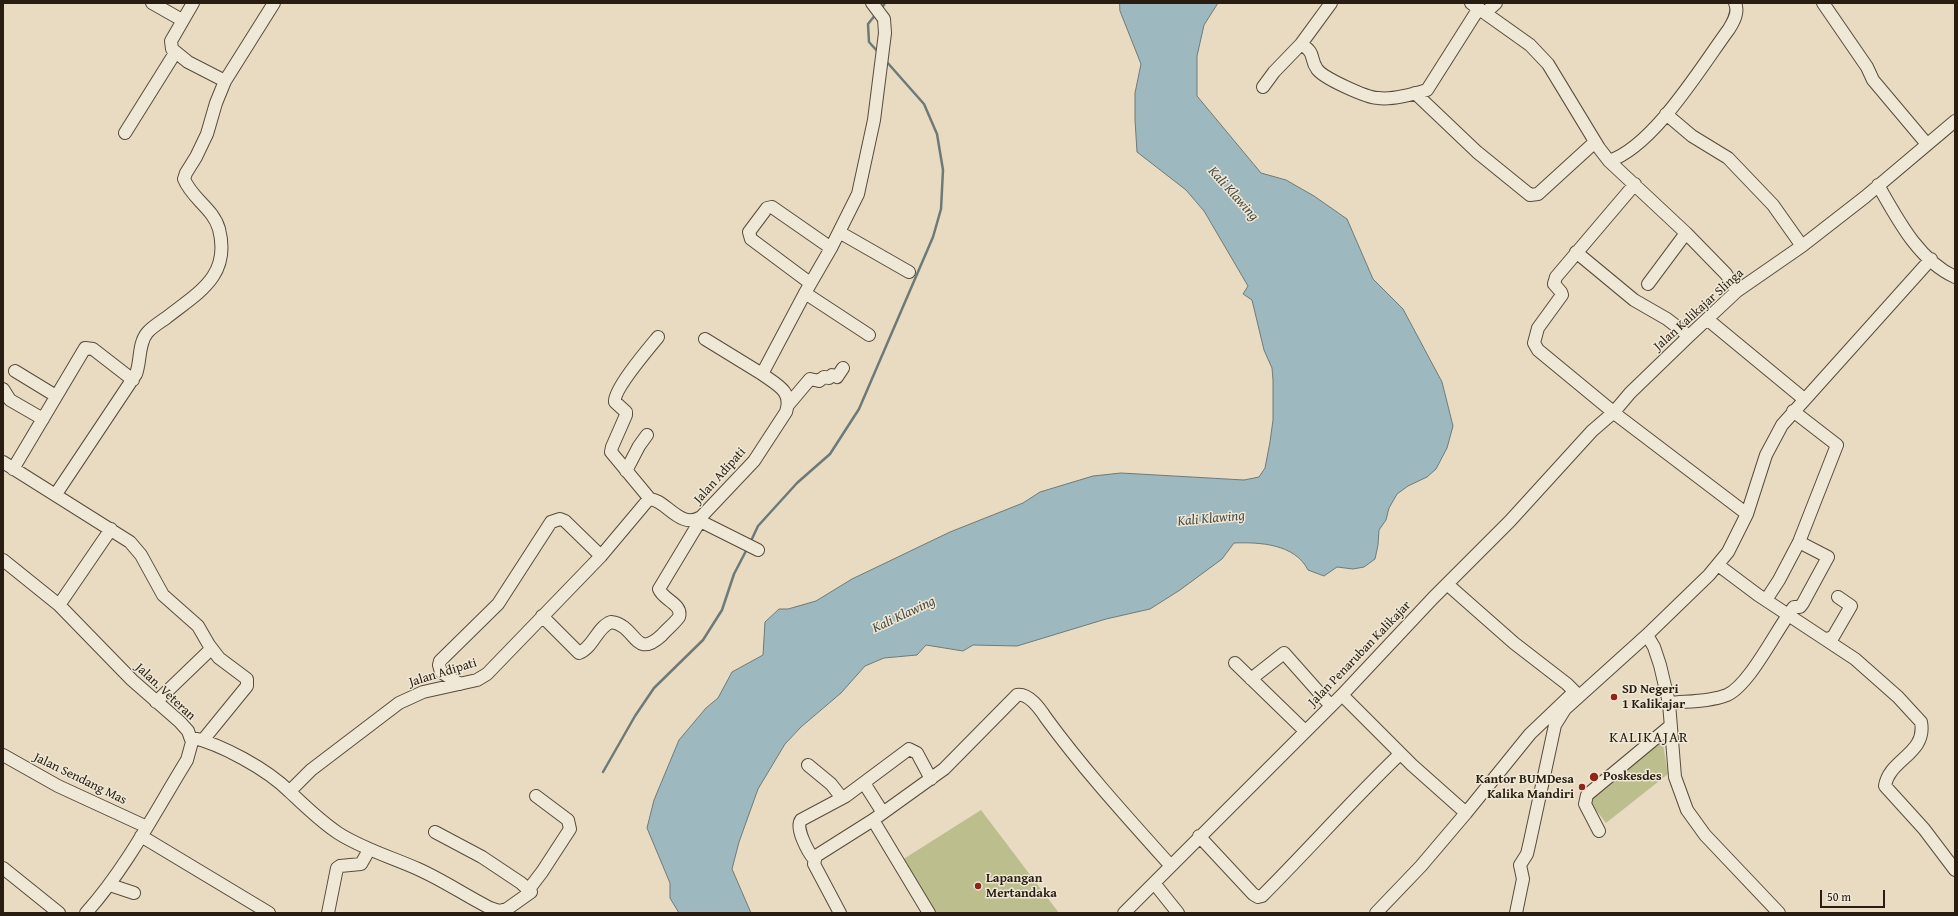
<!DOCTYPE html>
<html>
<head>
<meta charset="utf-8">
<style>
	body { margin:0 }
	#map { position:relative; width:1958px; height:916px; overflow:hidden; background:#e8dbc1; font-family:"Gentium Book Plus",serif }
	canvas { display:block }
	.frame { position:absolute; inset:0; border:4px solid #281d10; pointer-events:none }
	.scale { position:absolute; left:1820px; top:890px; width:65px; height:18px; box-sizing:border-box; border:2px solid #281d10; border-top:0; padding-left:5px; font-size:12px; line-height:14px; white-space:nowrap; color:#281d10; -webkit-text-stroke:3px #f0e8d7; paint-order:stroke }
</style>
</head>
<body>
<div id="map">
<canvas width="1958" height="916"></canvas>
<div class="frame"></div>
<div class="scale">50 m</div>
</div>
<script>
const g = document.querySelector('canvas').getContext('2d');
g.lineJoin = 'round';
function fill(path, color) {
  g.fillStyle = color;
  g.fill(path, 'evenodd');
}
function stroke(path, color, width, dash) {
  g.strokeStyle = color;
  g.lineWidth = width;
  g.lineCap = dash ? 'butt' : 'round';
  g.setLineDash(dash || []);
  g.stroke(path);
}
function write(font, color, halo, rows, align = 'center') {
  g.font = font + ' "Gentium Book Plus",serif';
  g.lineWidth = 3;
  g.setLineDash([]);
  g.textBaseline = 'middle';
  g.strokeStyle = halo;
  g.fillStyle = color;
  for (const [text, x, y, turn = 0] of rows) {
    g.save();
    g.translate(x, y);
    g.rotate((+turn || 0) * Math.PI / 180);
    g.textAlign = isNaN(turn) ? turn : align;
    if (halo) g.strokeText(text, 0, 0);
    g.fillText(text, 0, 0);
    g.restore();
  }
}
fill(new Path2D(`
	M1662 738 1668 774 1606 823 1587 798Z
	M981 810 1059 913H934L902 860Z`), '#bdbe8e');
const water = new Path2D(`
	M1120 3H1218L1204 25 1197 56V96L1261 173 1286 180 1314 196 1347 219 1373 279 1403 309 1442 382 1453 426 1447 448 1436 469 1427 477 1408 486 1397 494 1389 508 1386 520 1379 530 1378 545 1375 559 1364 567 1353 569 1337 567 1324 576 1308 570C1295 544 1260 542 1234 543L1222 559 1180 590 1150 609 1106 619 1017 646 973 645 963 651 926 645 917 655 884 658 865 666 841 693 801 727 785 744 758 789 739 842 732 869 751 913H679L670 898V883L647 828 654 800 679 740 706 708 718 698 732 672 763 655 765 622 779 609H788L816 601 852 579 950 532 1023 503 1040 492 1093 476 1121 473 1244 480 1259 477 1265 468 1270 442 1273 420V380L1272 368 1264 350 1252 300 1243 294 1248 286 1204 211 1186 190 1137 152 1135 120V93L1141 64 1120 11Z`);
fill(water, '#9db8be');
stroke(water, '#6e7a78', 1);
stroke(new Path2D(`
	M881 9 885 3
	M876 14 868 24 869 42 878 52
	M750 543 758 526 797 483 830 454 859 409 933 237 941 209 943 170 937 134 924 104 886 61
	M603 772 635 716 654 688 703 640 722 610 734 574 747 549`), '#6e7a78', 2.5);
const minor = new Path2D(`
	M152 3 182 20
	M193 3 171 41 172 49 188 62 225 81
	M1471 3 1530 45 1548 64 1599 148 1609 161 1686 233 1726 274 1737 291
	M1823 3 1867 67 1873 80 1926 143
	M1485 13 1496 3
	M1301 44C1317 54 1309 58 1317 69 1323 78 1367 98 1378 98 1392 100 1414 94 1427 90L1479 8
	M1263 87 1274 72 1301 44 1331 3
	M1415 93 1477 152 1530 195 1538 194 1595 142
	M1666 114 1692 136 1728 158 1773 205 1802 246
	M125 133 175 53
	M1609 161C1654 146 1701 67 1729 29 1734 21 1739 12 1735 3
	M1635 184 1556 277 1554 284 1561 292 1562 295 1538 328 1534 343 1538 350 1618 416 1747 514
	M1878 185C1897 218 1918 260 1955 277
	M839 232 909 272
	M1576 252 1634 300 1667 319 1689 336
	M810 283 751 239 749 232 767 208 772 207 831 248
	M1648 284 1686 233
	M805 293 869 335
	M1707 319 1804 399
	M705 339 762 374
	M15 371 56 396
	M3 389 10 400 43 419
	M788 405 810 379 819 381 824 377 829 378 832 375 837 377 843 368
	M3 462 130 542 141 555 163 595 198 626 209 645 219 658 247 679V686L203 740
	M13 469 85 348 93 349 133 380
	M626 471 639 446 647 435
	M56 494 136 374C141 361 138 344 147 333 152 327 159 323 166 318 199 292 231 276 219 229 213 208 192 199 184 179L186 173 196 157 207 134 216 103 225 81 274 3
	M650 499 611 452 612 447 626 415V412L615 402C613 390 649 348 658 337
	M701 517 700 521 758 550
	M3 560 59 605 132 680 180 722 188 731 192 742 187 760C155 812 127 867 86 913
	M1718 565 1758 595 1855 659 1898 697 1921 722C1927 754 1889 759 1885 786L1924 829 1955 870
	M1447 584 1514 643 1567 684 1579 696
	M1766 600 1779 580 1799 542 1837 445 1793 411
	M59 605 111 529
	M542 616 579 653C593 648 597 627 611 622 637 625 634 661 662 635 667 629 674 624 679 617 683 604 663 600 659 589L700 521
	M1827 639 1833 637 1851 606 1838 597
	M1235 663 1304 730
	M1251 679 1284 653 1331 706
	M460 684 441 672 439 665 440 661 498 604 551 522 560 519 565 521 601 556
	M1342 695 1412 765 1466 813 1530 734 1574 692
	M156 702 211 649
	M1669 703C1687 701 1709 702 1727 695 1750 685 1777 628 1794 607H1800L1803 603 1828 557 1799 542
	M190 737C221 744 267 769 290 792 306 807 320 821 338 833 363 849 391 857 418 869 443 880 466 896 490 908L499 911 507 909 531 892 521 883 482 857 435 832
	M3 755 58 786 147 827
	M808 765 831 784 842 798
	M864 783 883 813
	M290 791 311 770 399 703 423 692 477 680 487 674 601 556 648 500C663 495 679 531 701 517L754 461 786 412C793 391 777 385 762 374L805 293 831 248 858 194 874 120 885 33 884 19 872 3
	M873 820 929 913
	M1599 831 1585 804 1587 795 1669 727
	M141 836 269 913
	M1199 836 1253 894 1258 897 1262 896C1309 849 1352 800 1400 754
	M814 859C808 852 795 828 801 820L846 796 909 749 917 753 931 779
	M3 868 59 913
	M1154 883 1178 913
	M110 885 134 893
	M529 889 542 872 570 829 568 820 536 796
	M328 913 337 868 340 866 361 864 369 850
	M840 913 814 864 816 856 873 820 944 769 1017 695C1029 693 1040 709 1046 718 1084 770 1127 817 1170 865
	M1124 913 1342 695 1433 598 1510 521 1592 431 1614 412 1630 393 1689 336 1737 291 1802 246 1865 197 1955 121
	M1376 913 1421 866 1466 813
	M1516 913 1523 879 1520 865 1527 854 1530 841 1555 725 1565 709 1647 635
	M1779 913 1705 835 1687 810 1675 777 1669 703 1660 665 1654 647 1647 635 1709 575 1728 552 1747 514 1766 455 1782 425 1931 259`);
stroke(minor, '#584c3c', 14);
stroke(minor, '#f0e8d7', 12);
for (const [x, y, r, color] of [
	[1614,697,4,"#8f2418"],
	[1594,777,5,"#8f2418"],
	[1582,787,4,"#8f2418"],
	[978,886,4,"#8f2418"]
]) {
  const dot = new Path2D();
  dot.arc(x, y, r, 0, 2 * Math.PI);
  g.fillStyle = color;
  g.fill(dot);
  stroke(dot, '#f0e8d7', 1.5);
}
write('13px', '#281d10', '#f0e8d7', [
	["Jalan Kalikajar Slinga",1699,310,-42],
	["Jalan Adipati",720,476,-48],
	["Jalan Penaruban Kalikajar",1360,654,-46],
	["Jalan Adipati",443,673,-17],
	["Jalan. Veteran",165,692,43],
	["Jalan Sendang Mas",80,779,26]
]);
write('bold 13px', '#281d10', '#f0e8d7', [
	["SD Negeri",1622,690],
	["1 Kalikajar",1622,705],
	["Poskesdes",1603,777],
	["Kantor BUMDesa",1574,780,"right"],
	["Kalika Mandiri",1574,795,"right"],
	["Lapangan",986,879],
	["Mertandaka",986,894]
], 'left');
write('italic 14px', '#4b4c44', '#f0e8d7', [
	["Kali Klawing",1233,194,48],
	["Kali Klawing",1211,519,-5],
	["Kali Klawing",904,615,-25]
]);
g.letterSpacing = '1px';
write('15px', '#281d10', '#f0e8d7', [
	["KALIKAJAR",1649,738]
]);
g.letterSpacing = '0px';
</script>
</body>
</html>
